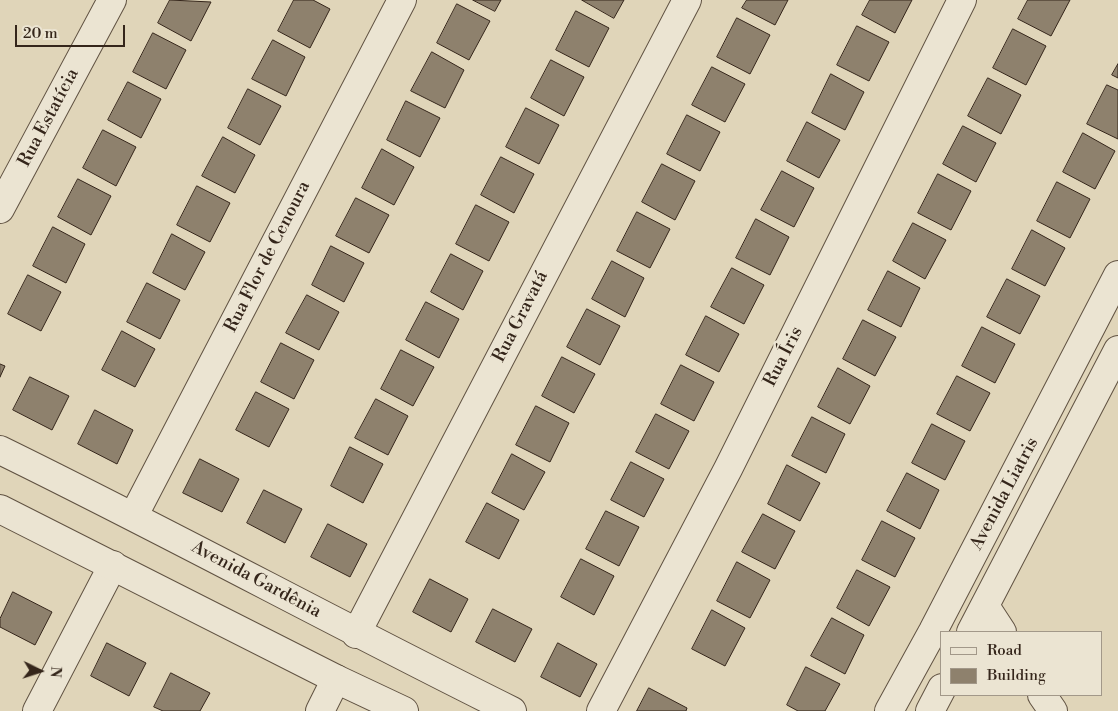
<!DOCTYPE html>
<html>
<head>
<meta charset="utf-8">
<style>
	body { margin:0 }
	#map { position:relative; width:1118px; height:711px; overflow:hidden; background:#e0d5b9; font-family:"Libre Bodoni",serif }
	canvas { display:block }
	.legend { position:absolute; left:940px; top:631px; width:162px; height:65px; box-sizing:border-box; background:#ebe4d2; border:1px solid #a29889; margin:0; padding:6px 9px; list-style:none; font-size:15px; color:#35261b }
	.legend li { display:flex; align-items:center; gap:10px; height:25px }
	.legend b { width:25px; border:1px solid #a29889 }
	.north { position:absolute; left:15px; top:646px; width:50px; height:50px; -webkit-text-stroke:4px #ebe4d2; paint-order:stroke; rotate:94deg; font-size:14px; font-weight:700; line-height:20px; text-align:center; color:#35261b }
	.north::after { content:''; display:block; margin:auto; width:18px; height:22px; background:#35261b; clip-path:polygon(50% 0,100% 100%,50% 72%,0 100%) }
	.scale { position:absolute; left:15px; top:25px; width:110px; height:22px; box-sizing:border-box; border:2px solid #35261b; border-top:0; padding-left:6px; font-size:15px; line-height:18px; white-space:nowrap; color:#35261b; -webkit-text-stroke:4px #ebe4d2; paint-order:stroke }
</style>
</head>
<body>
<div id="map">
<canvas width="1118" height="711"></canvas>
<ul class="legend">
<li><b style="height:6px;background:#ebe4d2"></b>Road</li>
<li><b style="height:14px;background:#8e816d"></b>Building</li>
</ul>
<div class="north">N</div>
<div class="scale">20 m</div>
</div>
<script>
const g = document.querySelector('canvas').getContext('2d');
g.lineJoin = 'round';
function fill(path, color) {
  g.fillStyle = color;
  g.fill(path, 'evenodd');
}
function stroke(path, color, width, dash) {
  g.strokeStyle = color;
  g.lineWidth = width;
  g.lineCap = dash ? 'butt' : 'round';
  g.setLineDash(dash || []);
  g.stroke(path);
}
function write(font, color, halo, rows, align = 'center') {
  g.font = font + ' "Libre Bodoni",serif';
  g.lineWidth = 5;
  g.setLineDash([]);
  g.textBaseline = 'middle';
  g.strokeStyle = halo;
  g.fillStyle = color;
  for (const [text, x, y, turn = 0] of rows) {
    g.save();
    g.translate(x, y);
    g.rotate((+turn || 0) * Math.PI / 180);
    g.textAlign = isNaN(turn) ? turn : align;
    if (halo) g.strokeText(text, 0, 0);
    g.fillText(text, 0, 0);
    g.restore();
  }
}
const building = new Path2D(`
	M170 0 211 2 191 41 158 23Z
	M294 0H313L330 9 310 48 278 31Z
	M473 0H501L495 11Z
	M582 0H624L614 18Z
	M747 0H788L775 25 742 8Z
	M870 0H912L895 33 862 15Z
	M1028 0H1070L1051 36 1018 19Z
	M457 4 490 21 469 60 437 43Z
	M576 11 609 28 589 67 556 50Z
	M737 18 770 35 750 74 717 57Z
	M857 26 889 42 869 81 837 65Z
	M1013 29 1046 46 1026 85 993 68Z
	M153 33 186 50 166 89 133 72Z
	M273 40 305 57 286 96 252 79Z
	M432 52 464 70 445 108 411 91Z
	M551 60 584 77 564 116 531 98Z
	M1118 64V78L1112 75Z
	M712 67 745 84 725 122 692 105Z
	M831 74 864 92 845 130 812 113Z
	M988 78 1021 95 1001 134 968 116Z
	M128 82 161 99 141 138 108 120Z
	M1107 85 1118 90V139L1087 124Z
	M248 89 281 106 260 145 228 128Z
	M406 101 440 118 420 157 387 140Z
	M526 108 559 125 539 164 506 147Z
	M687 115 720 132 700 171 667 154Z
	M807 122 840 140 819 178 787 161Z
	M963 126 996 143 976 182 943 164Z
	M103 130 136 147 116 186 83 168Z
	M1083 133 1115 151 1095 189 1063 172Z
	M223 137 255 155 235 193 202 176Z
	M382 149 414 167 394 205 362 188Z
	M501 157 534 174 514 213 481 195Z
	M662 164 695 181 675 220 642 202Z
	M782 171 814 188 794 227 761 210Z
	M938 174 971 191 951 230 918 213Z
	M78 179 111 196 91 235 58 217Z
	M1057 182 1090 199 1070 238 1037 221Z
	M197 186 230 203 210 242 177 225Z
	M356 198 389 215 369 253 336 236Z
	M476 205 509 222 489 261 456 244Z
	M637 212 670 229 650 268 617 251Z
	M756 219 789 237 770 275 736 258Z
	M913 223 946 240 925 279 893 261Z
	M53 227 85 244 66 283 33 266Z
	M1032 230 1065 248 1045 286 1012 269Z
	M172 234 205 252 185 290 153 273Z
	M331 246 364 263 344 302 312 285Z
	M451 254 483 271 463 310 431 292Z
	M612 261 644 278 625 317 592 299Z
	M732 268 764 285 744 324 711 307Z
	M888 271 920 288 901 327 868 310Z
	M28 275 61 292 41 331 8 314Z
	M1007 279 1040 296 1020 334 987 317Z
	M147 283 180 300 160 339 127 322Z
	M307 295 339 312 319 350 286 333Z
	M426 302 459 319 439 358 406 340Z
	M587 309 620 326 600 365 567 347Z
	M706 316 739 334 719 372 686 355Z
	M863 320 896 337 875 376 843 359Z
	M982 327 1015 344 995 383 962 366Z
	M122 331 155 349 135 387 102 370Z
	M281 343 314 360 294 399 261 382Z
	M401 350 434 367 413 406 381 389Z
	M562 357 595 374 574 413 542 396Z
	M0 364 5 366 0 377Z
	M681 365 714 382 694 421 661 404Z
	M838 368 870 386 850 424 818 407Z
	M957 376 990 393 970 431 937 414Z
	M30 377 69 396 52 430 13 410Z
	M256 392 289 409 269 447 236 430Z
	M376 399 408 416 388 455 355 438Z
	M536 406 569 423 550 462 516 445Z
	M95 410 133 430 117 464 78 444Z
	M656 414 689 431 669 469 636 452Z
	M812 417 845 434 826 473 792 456Z
	M932 424 965 441 945 480 912 463Z
	M350 447 383 464 363 503 331 486Z
	M512 454 545 472 524 510 492 493Z
	M200 459 239 479 222 512 183 493Z
	M631 462 664 479 644 517 611 500Z
	M787 465 820 483 800 521 768 504Z
	M907 473 939 490 920 529 887 511Z
	M264 490 302 509 285 543 247 523Z
	M487 503 519 520 499 559 466 542Z
	M606 511 639 527 619 566 586 549Z
	M763 514 795 531 775 569 742 552Z
	M882 521 915 538 895 577 862 560Z
	M328 524 367 544 350 577 311 557Z
	M581 559 614 576 594 615 561 597Z
	M737 562 770 580 750 618 717 601Z
	M857 570 890 587 869 626 837 608Z
	M430 579 468 599 451 632 413 612Z
	M13 592 52 612 35 645 0 627V619Z
	M493 609 532 629 515 662 476 642Z
	M712 610 745 628 725 666 692 649Z
	M832 618 864 635 845 674 811 656Z
	M107 643 146 663 129 696 91 676Z
	M558 643 597 664 580 697 541 677Z
	M806 667 840 684 825 711H798L787 705Z
	M171 673 210 693 200 711H163L154 707Z
	M649 688 687 708 686 711H637Z`);
fill(building, '#8e816d');
stroke(building, '#35261b', 1);
const minor = new Path2D(`
	M0 209 112 0
	M134 515 402 0
	M985 606 1002 632
	M971 632 1118 350
	M356 634 687 0
	M1042 695 1053 711
	M37 711 113 565
	M320 711 336 679
	M601 711 728 469 962 0
	M889 711 933 631 1118 275
	M930 711 942 688`);
const tertiary = new Path2D(`
	M0 450C172 534 340 626 512 711
	M0 509 336 679 404 711`);
stroke(minor, '#605242', 30);
stroke(tertiary, '#605242', 30);
stroke(minor, '#ebe4d2', 28);
stroke(tertiary, '#ebe4d2', 28);
write('18px', '#35261b', '#ebe4d2', [
	["Rua Estatícia",49,118,-62],
	["Rua Flor de Cenoura",268,257,-63],
	["Rua Gravatá",521,317,-63],
	["Rua Íris",784,357,-63],
	["Avenida Liatris",1005,494,-62],
	["Avenida Gardênia",256,580,28]
]);
</script>
</body>
</html>
